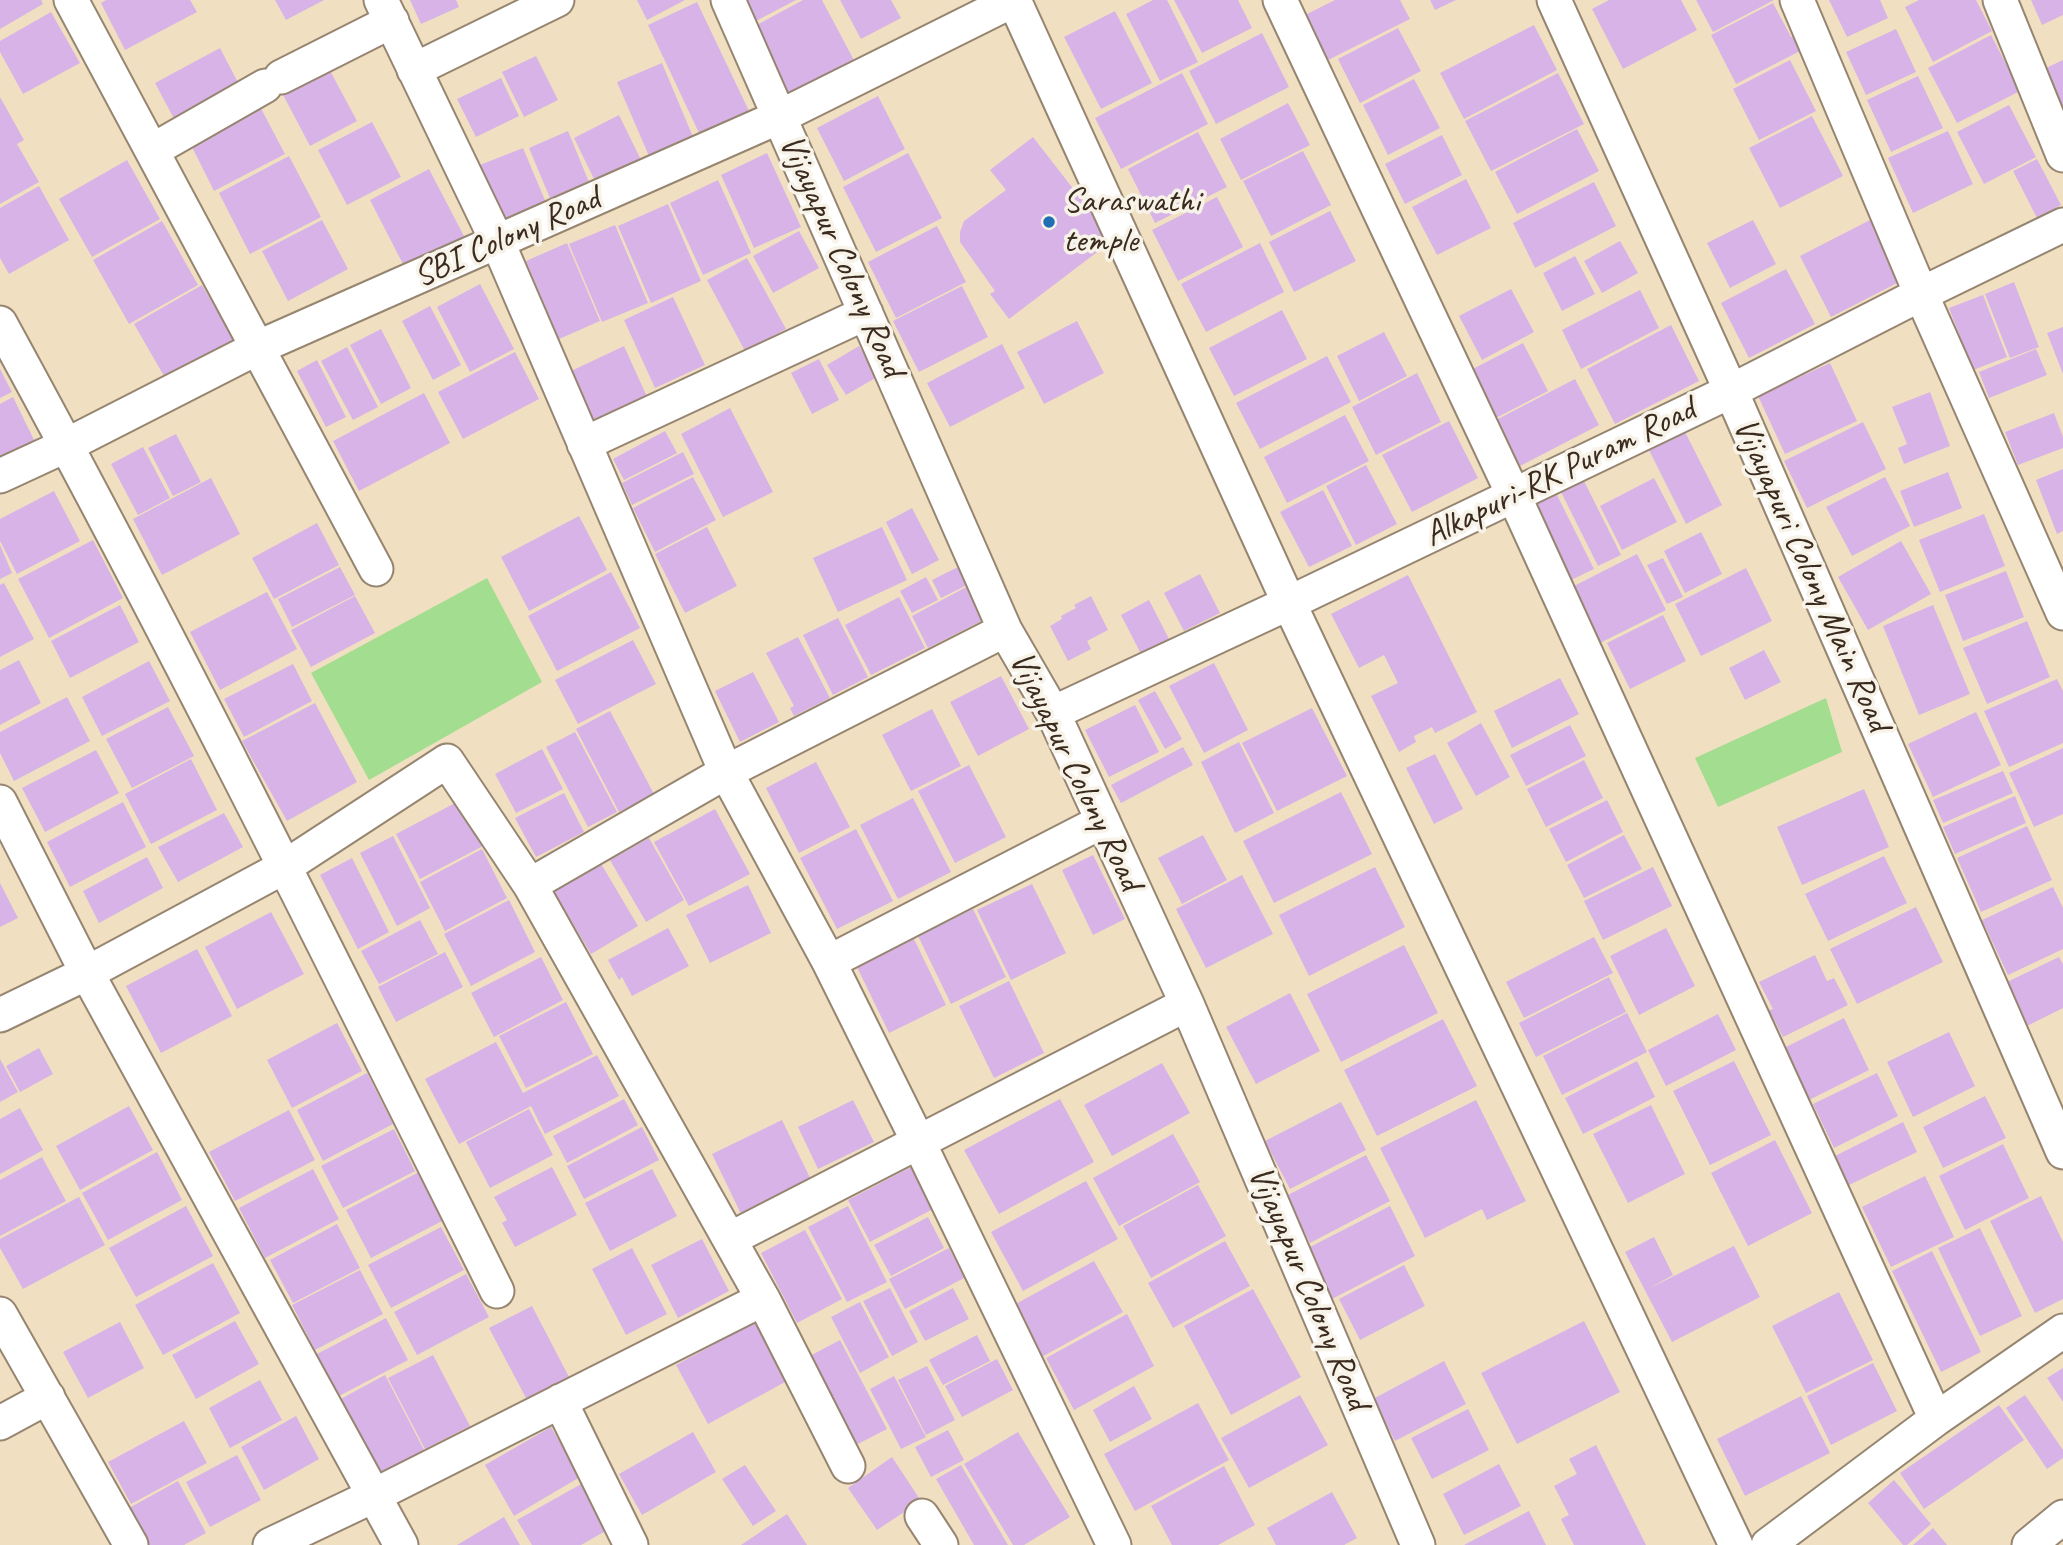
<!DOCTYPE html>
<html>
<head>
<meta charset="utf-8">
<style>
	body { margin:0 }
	canvas { display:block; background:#f0e0c1 }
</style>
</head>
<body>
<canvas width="2063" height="1545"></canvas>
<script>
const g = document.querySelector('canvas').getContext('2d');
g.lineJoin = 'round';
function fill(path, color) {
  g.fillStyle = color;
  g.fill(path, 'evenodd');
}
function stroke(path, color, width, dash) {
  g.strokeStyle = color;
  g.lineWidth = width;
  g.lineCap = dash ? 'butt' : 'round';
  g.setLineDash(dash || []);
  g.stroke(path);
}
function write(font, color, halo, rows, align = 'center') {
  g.font = font + ' Caveat,sans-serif';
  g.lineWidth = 7;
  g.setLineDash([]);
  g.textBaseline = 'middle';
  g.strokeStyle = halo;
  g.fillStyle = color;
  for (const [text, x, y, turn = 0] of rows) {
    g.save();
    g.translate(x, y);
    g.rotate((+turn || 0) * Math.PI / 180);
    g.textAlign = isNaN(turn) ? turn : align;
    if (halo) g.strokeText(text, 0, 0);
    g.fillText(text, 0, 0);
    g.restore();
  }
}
fill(new Path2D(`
	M487 578 542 682 369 780 311 673Z
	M1826 698 1842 752 1718 807 1695 758Z`), '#a3dd8f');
fill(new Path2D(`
	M0 0H41L43 4 0 29Z
	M106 0H190L197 12 125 50 101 3Z
	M275 0H324L286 20Z
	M410 0H456L459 7 421 24Z
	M637 0H685L647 20Z
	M744 0H796L756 21Z
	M803 0H822L856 64 791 98 753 27Z
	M840 0H891L901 18 861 39Z
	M1153 0H1167L1198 62 1160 81 1126 14Z
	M1174 0H1238L1252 28 1202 53Z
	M1335 0H1400L1410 19 1328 60 1305 15Z
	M1430 0H1456L1435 10Z
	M1609 0H1681L1697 30 1623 69 1592 9Z
	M1696 0H1774L1713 32Z
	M1829 0H1880L1888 18 1847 37Z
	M1919 0H1976L1992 31 1933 62 1905 7Z
	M2031 0H2063V15L2042 25Z
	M697 2 749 111 700 135 648 25Z
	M1773 3 1791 37 1797 34 1804 49 1736 84 1711 35Z
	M1115 11 1152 83 1101 109 1064 37Z
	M51 12 80 63 23 94 0 52V41Z
	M1534 25 1557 70 1464 119 1440 73Z
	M1398 28 1421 71 1360 103 1338 59Z
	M1896 29 1916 72 1866 95 1846 52Z
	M1262 33 1289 87 1216 124 1189 71Z
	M1991 35 2020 91 1957 123 1928 68Z
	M220 48 245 96 180 130 155 83Z
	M536 56 558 100 524 117 502 72Z
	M1790 60 1816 111 1759 140 1733 89Z
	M2063 60V110L2044 69Z
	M662 63 693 137 649 156 617 82Z
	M327 65 357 121 310 146 280 89Z
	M1182 73 1208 124 1121 169 1095 118Z
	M1558 73 1584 124 1491 171 1465 121Z
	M1918 76 1943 128 1891 152 1867 100Z
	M501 78 519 116 476 137 457 99Z
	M1414 79 1440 128 1388 155 1363 105Z
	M878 96 905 149 844 181 817 128Z
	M0 97 24 140 17 144 39 182 0 204Z
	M256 99 285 154 214 191 186 135Z
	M1288 103 1310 145 1241 180 1220 139Z
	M2009 105 2036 157 1984 184 1957 132Z
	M619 115 641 160 596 183 574 138Z
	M1812 116 1843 176 1780 208 1749 148Z
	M372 122 401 177 347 205 318 150Z
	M1577 129 1599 171 1517 214 1495 172Z
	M568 131 591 187 552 203 529 148Z
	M1948 131 1973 184 1913 213 1888 158Z
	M1198 132 1227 187 1155 223 1128 169Z
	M1442 135 1462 175 1405 204 1385 164Z
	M1033 137 1113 240 1009 319 990 294 995 291 960 242V232L964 221 1006 190 990 170Z
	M523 148 547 205 504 223 480 165Z
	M1303 151 1331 205 1271 236 1243 181Z
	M767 153 801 227 754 248 721 175Z
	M908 153 942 218 876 252 843 187Z
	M289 156 321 217 250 254 219 193Z
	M2037 159 2061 205 2037 218 2013 171Z
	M127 160 160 219 92 257 59 199Z
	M429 169 465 238 405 268 370 200Z
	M1466 179 1491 228 1437 255 1412 207Z
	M718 180 751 253 703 275 670 203Z
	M1594 182 1616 226 1535 268 1513 223Z
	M39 186 69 240 9 274 0 258V208Z
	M1217 197 1243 247 1178 281 1152 230Z
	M668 204 701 281 651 303 618 226Z
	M1330 211 1356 261 1294 292 1269 242Z
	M322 220 348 269 288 301 262 251Z
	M1753 220 1776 264 1730 288 1707 243Z
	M1870 220 1901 281 1831 317 1800 256Z
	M162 221 198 285 129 324 93 260Z
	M615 225 648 303 602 322 569 244Z
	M937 226 966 282 896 318 868 262Z
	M799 231 819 268 773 293 753 256Z
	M1620 241 1638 273 1602 293 1584 261Z
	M567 243 600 321 559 339 526 261Z
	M1260 243 1284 292 1206 332 1181 284Z
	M1575 256 1595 294 1562 311 1543 273Z
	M747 258 786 329 745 351 707 280Z
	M1786 269 1815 324 1749 358 1721 303Z
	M2014 282 2039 347 2010 358 1985 294Z
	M480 284 514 349 470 372 437 307Z
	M202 285 236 344 168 383 134 324Z
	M962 286 988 337 919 372 893 321Z
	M1511 289 1534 332 1482 360 1459 316Z
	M1640 290 1659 328 1581 369 1562 330Z
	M1983 295 2007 357 1973 370 1949 308Z
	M673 297 705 365 655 388 624 320Z
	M430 306 461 365 433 380 402 321Z
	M1282 310 1307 359 1234 396 1209 348Z
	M1077 321 1104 373 1044 404 1017 352Z
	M1671 325 1699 381 1615 424 1587 369Z
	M2063 327V374L2047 333Z
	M381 329 411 388 381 404 350 345Z
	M1384 332 1407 376 1359 401 1337 356Z
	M1523 343 1548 391 1492 420 1467 372Z
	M1002 344 1025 388 950 427 927 383Z
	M624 346 648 399 593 425 569 372Z
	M859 346 877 377 846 395 827 365Z
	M347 347 378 407 353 420 321 361Z
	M2036 349 2047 375 1989 398 1979 372Z
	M515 352 539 399 463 439 438 392Z
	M1327 356 1351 402 1260 449 1236 403Z
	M819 359 839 400 812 414 791 373Z
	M317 360 346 417 326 427 297 371Z
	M1830 363 1857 421 1785 454 1758 396Z
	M0 369 12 392 0 398Z
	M1417 373 1441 422 1376 455 1352 407Z
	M1575 379 1599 425 1520 466 1496 420Z
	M1930 392 1950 446 1904 464 1898 448 1907 444 1892 407Z
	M424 393 450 443 359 491 333 441Z
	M13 397 38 448 0 467V404Z
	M730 408 773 492 723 517 681 434Z
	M2054 413 2063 437V448L2018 465 2005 432Z
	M1345 415 1369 461 1287 503 1264 457Z
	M1449 421 1478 478 1412 512 1382 455Z
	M1863 422 1886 469 1807 508 1784 461Z
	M1684 430 1722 505 1686 524 1648 448Z
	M665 431 677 453 624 480 613 459Z
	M176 434 201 482 173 496 148 448Z
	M143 447 170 498 138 515 111 464Z
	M683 452 694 474 632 505 622 483Z
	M1366 465 1397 524 1356 545 1326 486Z
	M2063 469V531L2057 534 2036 480Z
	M1948 472 1962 508 1914 527 1900 491Z
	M693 477 716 520 655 552 633 508Z
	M1885 477 1910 526 1852 556 1826 507Z
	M211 478 240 534 162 575 133 519Z
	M1654 478 1677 522 1622 550 1600 506Z
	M1583 479 1621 555 1598 566 1560 490Z
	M1323 490 1352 546 1309 567 1280 512Z
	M54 491 80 541 17 574 0 541V519Z
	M1555 491 1594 569 1567 582 1528 505Z
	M912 508 939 560 912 574 886 522Z
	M1984 514 2005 566 1940 592 1919 540Z
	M579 516 607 570 529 611 501 557Z
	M317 523 339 565 274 599 252 558Z
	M707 527 737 586 685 613 655 554Z
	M882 527 907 580 838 612 813 558Z
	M1701 532 1722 574 1685 593 1664 551Z
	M93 540 123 598 49 638 18 579Z
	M1901 541 1931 594 1868 630 1838 577Z
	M0 545 12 573 0 579Z
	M1637 554 1666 610 1598 644 1570 588Z
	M1663 558 1683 597 1667 604 1647 565Z
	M340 567 355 595 292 627 278 599Z
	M958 567 967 585 941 598 932 580Z
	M1746 568 1772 621 1701 656 1675 604Z
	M2006 571 2024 617 1963 641 1945 595Z
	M611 572 640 628 557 671 528 616Z
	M1200 574 1220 613 1184 631 1164 593Z
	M1408 575 1477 712 1435 733 1432 727 1414 736 1416 742 1399 752 1371 696 1398 683 1384 655 1359 668 1331 614Z
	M926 577 938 600 912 613 900 591Z
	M4 583 34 639 0 657V585Z
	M972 584 989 617 928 648 912 616Z
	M267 592 297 649 220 690 190 632Z
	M355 596 375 633 311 667 291 630Z
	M1091 596 1108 630 1087 641 1091 649 1068 661 1050 626 1062 619 1061 616 1076 608 1074 605Z
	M899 597 925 648 871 675 845 625Z
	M1149 600 1169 639 1141 654 1121 615Z
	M120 605 139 642 70 678 51 641Z
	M1933 605 1970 694 1919 715 1883 626Z
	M1663 615 1686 661 1630 689 1607 643Z
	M838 618 868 677 833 695 803 635Z
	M2027 621 2050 677 1987 704 1963 648Z
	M798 637 830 698 794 716 790 708 794 706 766 653Z
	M633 640 656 684 578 724 555 680Z
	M1764 650 1781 682 1745 700 1729 668Z
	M19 660 41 703 0 725V670Z
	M149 661 170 701 102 736 82 697Z
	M1214 663 1248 730 1204 753 1169 686Z
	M293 664 312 701 244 737 224 699Z
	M753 672 779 722 740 742 715 691Z
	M1001 676 1029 729 978 756 950 702Z
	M1560 678 1579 714 1512 748 1494 711Z
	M2057 679 2063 691V743L2009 767 1984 711Z
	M1155 691 1182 739 1165 749 1138 700Z
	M67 697 90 741 14 781 0 753V732Z
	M315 703 357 782 287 821 242 741Z
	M1135 705 1159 752 1109 777 1085 730Z
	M168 707 194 756 132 788 106 739Z
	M1312 708 1347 776 1277 811 1242 743Z
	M932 709 961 766 911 791 882 735Z
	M610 711 654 794 619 812 576 729Z
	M1976 712 2001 765 1933 797 1908 744Z
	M1481 723 1510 777 1476 796 1447 743Z
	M1570 725 1586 756 1526 786 1510 755Z
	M575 732 617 812 588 827 546 747Z
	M1239 742 1274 813 1235 833 1201 762Z
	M1183 747 1193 765 1121 803 1111 785Z
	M2063 748V814L2034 827 2009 773Z
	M542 749 563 789 516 813 495 774Z
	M96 750 119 793 45 832 22 788Z
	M1435 754 1463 809 1434 824 1406 768Z
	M191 759 217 810 151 844 125 794Z
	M1584 760 1603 798 1546 827 1527 789Z
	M816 762 850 827 799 853 766 788Z
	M969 765 1006 837 955 863 918 791Z
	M2003 771 2013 793 1943 823 1933 800Z
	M1864 789 1889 847 1802 885 1777 827Z
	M1341 792 1372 854 1274 903 1243 841Z
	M564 793 584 832 536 857 515 818Z
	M2015 796 2026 823 1955 854 1943 827Z
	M913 798 951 872 898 899 860 825Z
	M461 800 485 845 420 879 396 834Z
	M1607 800 1623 832 1566 862 1549 829Z
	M123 802 146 847 70 887 47 842Z
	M715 809 750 874 689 906 654 842Z
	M224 813 243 847 178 882 158 847Z
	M2027 826 2052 880 1981 912 1957 858Z
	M856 829 893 901 837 929 800 858Z
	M1203 835 1227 880 1182 904 1158 858Z
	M1624 835 1642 869 1584 898 1567 865Z
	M393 836 430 908 397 926 360 853Z
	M649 838 684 900 646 922 610 860Z
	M482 849 507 898 445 931 420 882Z
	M1093 855 1125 919 1093 935 1062 870Z
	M1884 856 1907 903 1828 941 1805 894Z
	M147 857 163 888 99 923 83 891Z
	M352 858 389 932 358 949 320 875Z
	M600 862 638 926 591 954 553 890Z
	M1375 867 1405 927 1309 976 1279 915Z
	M1653 867 1672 906 1603 940 1584 901Z
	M1242 875 1273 934 1206 968 1176 909Z
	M0 883 18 918 0 927Z
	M1032 884 1066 953 1011 980 977 910Z
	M748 885 771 933 710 963 686 915Z
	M2053 887 2063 908V949L2008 975 1982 920Z
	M509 900 535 952 471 986 444 934Z
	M1916 907 1943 962 1857 1004 1830 949Z
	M973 909 1006 977 951 1004 918 936Z
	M271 912 304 974 237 1009 205 947Z
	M420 920 438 954 379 984 361 951Z
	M668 928 689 966 632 996 622 977 619 980 608 960Z
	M1666 928 1695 986 1639 1015 1610 956Z
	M913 937 946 1005 889 1033 856 965Z
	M1594 937 1613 973 1524 1018 1506 982Z
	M1404 945 1438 1013 1341 1062 1307 994Z
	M197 949 232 1016 161 1053 126 986Z
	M445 952 463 987 396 1022 378 987Z
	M1815 955 1827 981 1834 978 1848 1005 1783 1037 1769 1010 1773 1009 1759 982Z
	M541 957 563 1000 494 1037 471 993Z
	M2059 957 2063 964V1008L2027 1026 2007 982Z
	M1609 977 1626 1012 1536 1057 1519 1023Z
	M1009 981 1044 1053 994 1078 959 1006Z
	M1290 993 1320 1051 1256 1084 1226 1027Z
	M566 1002 593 1054 526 1088 499 1036Z
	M1627 1013 1647 1052 1562 1095 1543 1056Z
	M1718 1014 1736 1050 1666 1086 1648 1050Z
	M1844 1018 1869 1070 1807 1101 1782 1049Z
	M1443 1019 1477 1086 1377 1136 1344 1070Z
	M337 1023 362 1071 292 1108 267 1060Z
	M1949 1032 1975 1086 1913 1117 1887 1062Z
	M496 1042 523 1093 597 1055 619 1096 545 1134 531 1106 459 1144 425 1079Z
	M39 1048 53 1074 20 1092 6 1066Z
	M0 1059 18 1092 0 1102Z
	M1637 1061 1655 1097 1583 1134 1565 1098Z
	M1734 1061 1771 1135 1710 1165 1673 1091Z
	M1162 1063 1190 1113 1112 1156 1084 1105Z
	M367 1073 393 1124 323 1161 297 1110Z
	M1877 1073 1898 1116 1834 1148 1813 1104Z
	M1985 1096 2006 1138 1943 1168 1923 1127Z
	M624 1099 638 1125 567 1163 553 1136Z
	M1060 1099 1094 1162 999 1214 964 1150Z
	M853 1100 874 1142 818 1169 798 1127Z
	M1476 1100 1526 1201 1487 1220 1482 1209 1425 1238 1380 1148Z
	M1341 1102 1366 1150 1290 1189 1265 1141Z
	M1651 1105 1685 1174 1628 1203 1593 1134Z
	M129 1106 153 1150 80 1190 56 1146Z
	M20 1108 43 1150 0 1174V1119Z
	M529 1109 553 1155 490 1188 466 1142Z
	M289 1110 315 1160 235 1201 209 1152Z
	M782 1120 813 1184 743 1218 712 1154Z
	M1903 1122 1917 1152 1847 1186 1833 1157Z
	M642 1127 659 1160 584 1199 567 1166Z
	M394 1129 415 1171 343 1208 321 1166Z
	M1173 1134 1200 1182 1119 1226 1093 1178Z
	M1775 1140 1812 1213 1748 1246 1711 1173Z
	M2003 1144 2029 1198 1965 1230 1939 1176Z
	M157 1152 182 1200 108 1240 82 1193Z
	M1366 1155 1390 1201 1310 1243 1286 1196Z
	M42 1157 66 1201 0 1236V1180Z
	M915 1165 937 1207 870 1242 848 1200Z
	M552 1167 577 1215 515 1247 502 1223 507 1220 494 1197Z
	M313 1169 339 1219 265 1258 239 1208Z
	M652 1169 677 1216 610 1251 585 1203Z
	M419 1172 444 1220 371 1258 346 1210Z
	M1925 1176 1954 1237 1891 1267 1862 1207Z
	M1086 1181 1118 1239 1023 1291 991 1232Z
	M1198 1185 1226 1236 1151 1278 1123 1226Z
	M2041 1196 2063 1242V1299L2035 1313 1990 1221Z
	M79 1197 105 1245 23 1289 0 1248V1239Z
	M186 1206 213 1256 136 1297 109 1248Z
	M848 1206 887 1282 847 1302 808 1227Z
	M1390 1206 1415 1256 1332 1299 1306 1249Z
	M928 1217 944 1248 891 1276 874 1245Z
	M337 1224 360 1268 293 1303 270 1260Z
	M441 1227 464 1270 391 1308 368 1265Z
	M1980 1228 2022 1316 1980 1336 1938 1248Z
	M805 1230 842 1299 797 1323 761 1253Z
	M1654 1237 1673 1275 1648 1289 1734 1246 1760 1297 1672 1342 1625 1252Z
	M702 1239 729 1291 678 1318 651 1265Z
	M1225 1241 1250 1286 1173 1328 1148 1283Z
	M632 1248 667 1314 626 1335 592 1269Z
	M949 1248 964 1278 905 1309 889 1279Z
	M1932 1251 1981 1352 1941 1372 1892 1271Z
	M1094 1261 1123 1312 1040 1358 1012 1306Z
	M213 1263 240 1313 163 1355 135 1305Z
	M1404 1265 1425 1306 1360 1340 1339 1299Z
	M360 1270 383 1314 315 1350 292 1305Z
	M466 1274 489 1317 417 1355 394 1312Z
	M890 1288 918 1342 892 1356 863 1301Z
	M953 1288 969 1319 925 1341 909 1311Z
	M1253 1289 1301 1377 1231 1415 1184 1326Z
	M1839 1292 1873 1360 1806 1393 1772 1326Z
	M860 1302 889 1357 860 1373 831 1317Z
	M532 1306 569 1377 527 1400 489 1328Z
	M1127 1314 1154 1366 1074 1410 1046 1358Z
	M386 1318 408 1360 337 1397 315 1355Z
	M235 1321 259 1364 196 1399 172 1355Z
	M1584 1321 1620 1392 1517 1444 1481 1373Z
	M120 1322 144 1368 88 1398 63 1352Z
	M755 1322 787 1381 708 1424 676 1365Z
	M977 1335 990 1361 943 1385 929 1360Z
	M840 1340 887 1429 852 1447 806 1358Z
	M433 1355 470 1426 425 1449 388 1378Z
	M997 1359 1013 1390 962 1417 945 1386Z
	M1444 1361 1466 1404 1395 1441 1373 1399Z
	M1873 1363 1897 1411 1831 1445 1807 1396Z
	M927 1366 955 1420 926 1435 898 1380Z
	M2063 1368V1402L2047 1378Z
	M385 1375 424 1450 376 1476 337 1401Z
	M894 1376 926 1437 901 1449 870 1389Z
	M260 1380 282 1420 230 1448 209 1408Z
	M1134 1386 1152 1419 1110 1442 1093 1410Z
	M1300 1395 1328 1445 1249 1488 1221 1438Z
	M2025 1395 2063 1450V1458L2047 1469 2006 1408Z
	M1801 1396 1830 1453 1745 1496 1717 1439Z
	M1198 1403 1229 1460 1135 1511 1104 1454Z
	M1999 1405 2024 1440 1924 1509 1900 1473Z
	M1468 1409 1489 1450 1432 1479 1411 1438Z
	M296 1416 319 1459 264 1490 241 1447Z
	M184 1421 207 1463 131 1504 108 1462Z
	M551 1427 580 1477 514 1516 485 1465Z
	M948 1430 964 1460 931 1477 915 1447Z
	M693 1432 716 1472 642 1515 619 1474Z
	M1018 1432 1070 1517 1024 1545H1013L964 1464Z
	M1596 1445 1646 1545H1574L1561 1519 1569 1515 1554 1486 1577 1474 1569 1459Z
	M237 1455 261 1500 210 1527 186 1482Z
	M892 1457 921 1501 877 1530 848 1488Z
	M1499 1464 1521 1506 1464 1535 1443 1494Z
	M745 1465 776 1511 753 1526 722 1479Z
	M961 1465 1008 1545H974L936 1479Z
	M1224 1466 1255 1525 1218 1545H1172L1151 1506Z
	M1894 1480 1931 1524 1907 1545H1903L1868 1503Z
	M178 1481 206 1533 184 1545H149L129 1508Z
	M583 1483 609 1529 581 1545H532L517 1520Z
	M1332 1492 1357 1538 1344 1545H1276L1267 1528Z
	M1529 1511 1546 1545H1464Z
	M787 1514 807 1545H741Z
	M504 1517 520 1545H457Z
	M1933 1528 1947 1545H1913Z`), '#d8b3e7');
const street = new Path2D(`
	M71 0 376 569
	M381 0 498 243 726 772 829 962 919 1143 1114 1545
	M728 0 1005 630 1053 713 1187 1004 1418 1545
	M1014 0 1289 603 1736 1545
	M1280 0 1514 496 1936 1419
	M1554 0 1731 391 2063 1152
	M1797 0 1921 294 2063 613
	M2000 0 2063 155
	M414 70 557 0
	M281 77 392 21
	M153 150 265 86
	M0 323C174 641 335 966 497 1291
	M584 444 866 313
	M0 476 67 445 259 347 779 117 1014 0
	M1053 713 1289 603 1731 391 1921 294 2063 225
	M0 802 87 973 401 1545
	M530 885 726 772 1005 630
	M829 962 1103 821
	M0 1015 87 973 286 866 447 761 530 885 763 1299 848 1466
	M730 1239 1187 1004
	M0 1314 131 1545
	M560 1401 631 1545
	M0 1423 48 1397
	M922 1516 941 1545
	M270 1545 373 1496 763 1299
	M1768 1545 1936 1419 2063 1331
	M2029 1545 2063 1517`);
stroke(street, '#968570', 37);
stroke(street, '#fff', 33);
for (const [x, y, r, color] of [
	[1049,222,7,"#1f6fb2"]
]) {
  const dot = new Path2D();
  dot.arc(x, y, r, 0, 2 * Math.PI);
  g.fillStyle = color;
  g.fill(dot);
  stroke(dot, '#f7f3e8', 2.5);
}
write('35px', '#3b2a1e', '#f7f3e8', [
	["Saraswathi",1063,202],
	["temple",1063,242]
], 'left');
write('35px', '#3b2a1e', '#f7f3e8', [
	["SBI Colony Road",507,238,-24],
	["Vijayapur Colony Road",841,256,66],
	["Alkapuri-RK Puram Road",1560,473,-26],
	["Vijayapuri Colony Main Road",1811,575,66],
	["Vijayapur Colony Road",1075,771,64],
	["Vijayapur Colony Road",1308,1288,67]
]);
</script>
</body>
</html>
